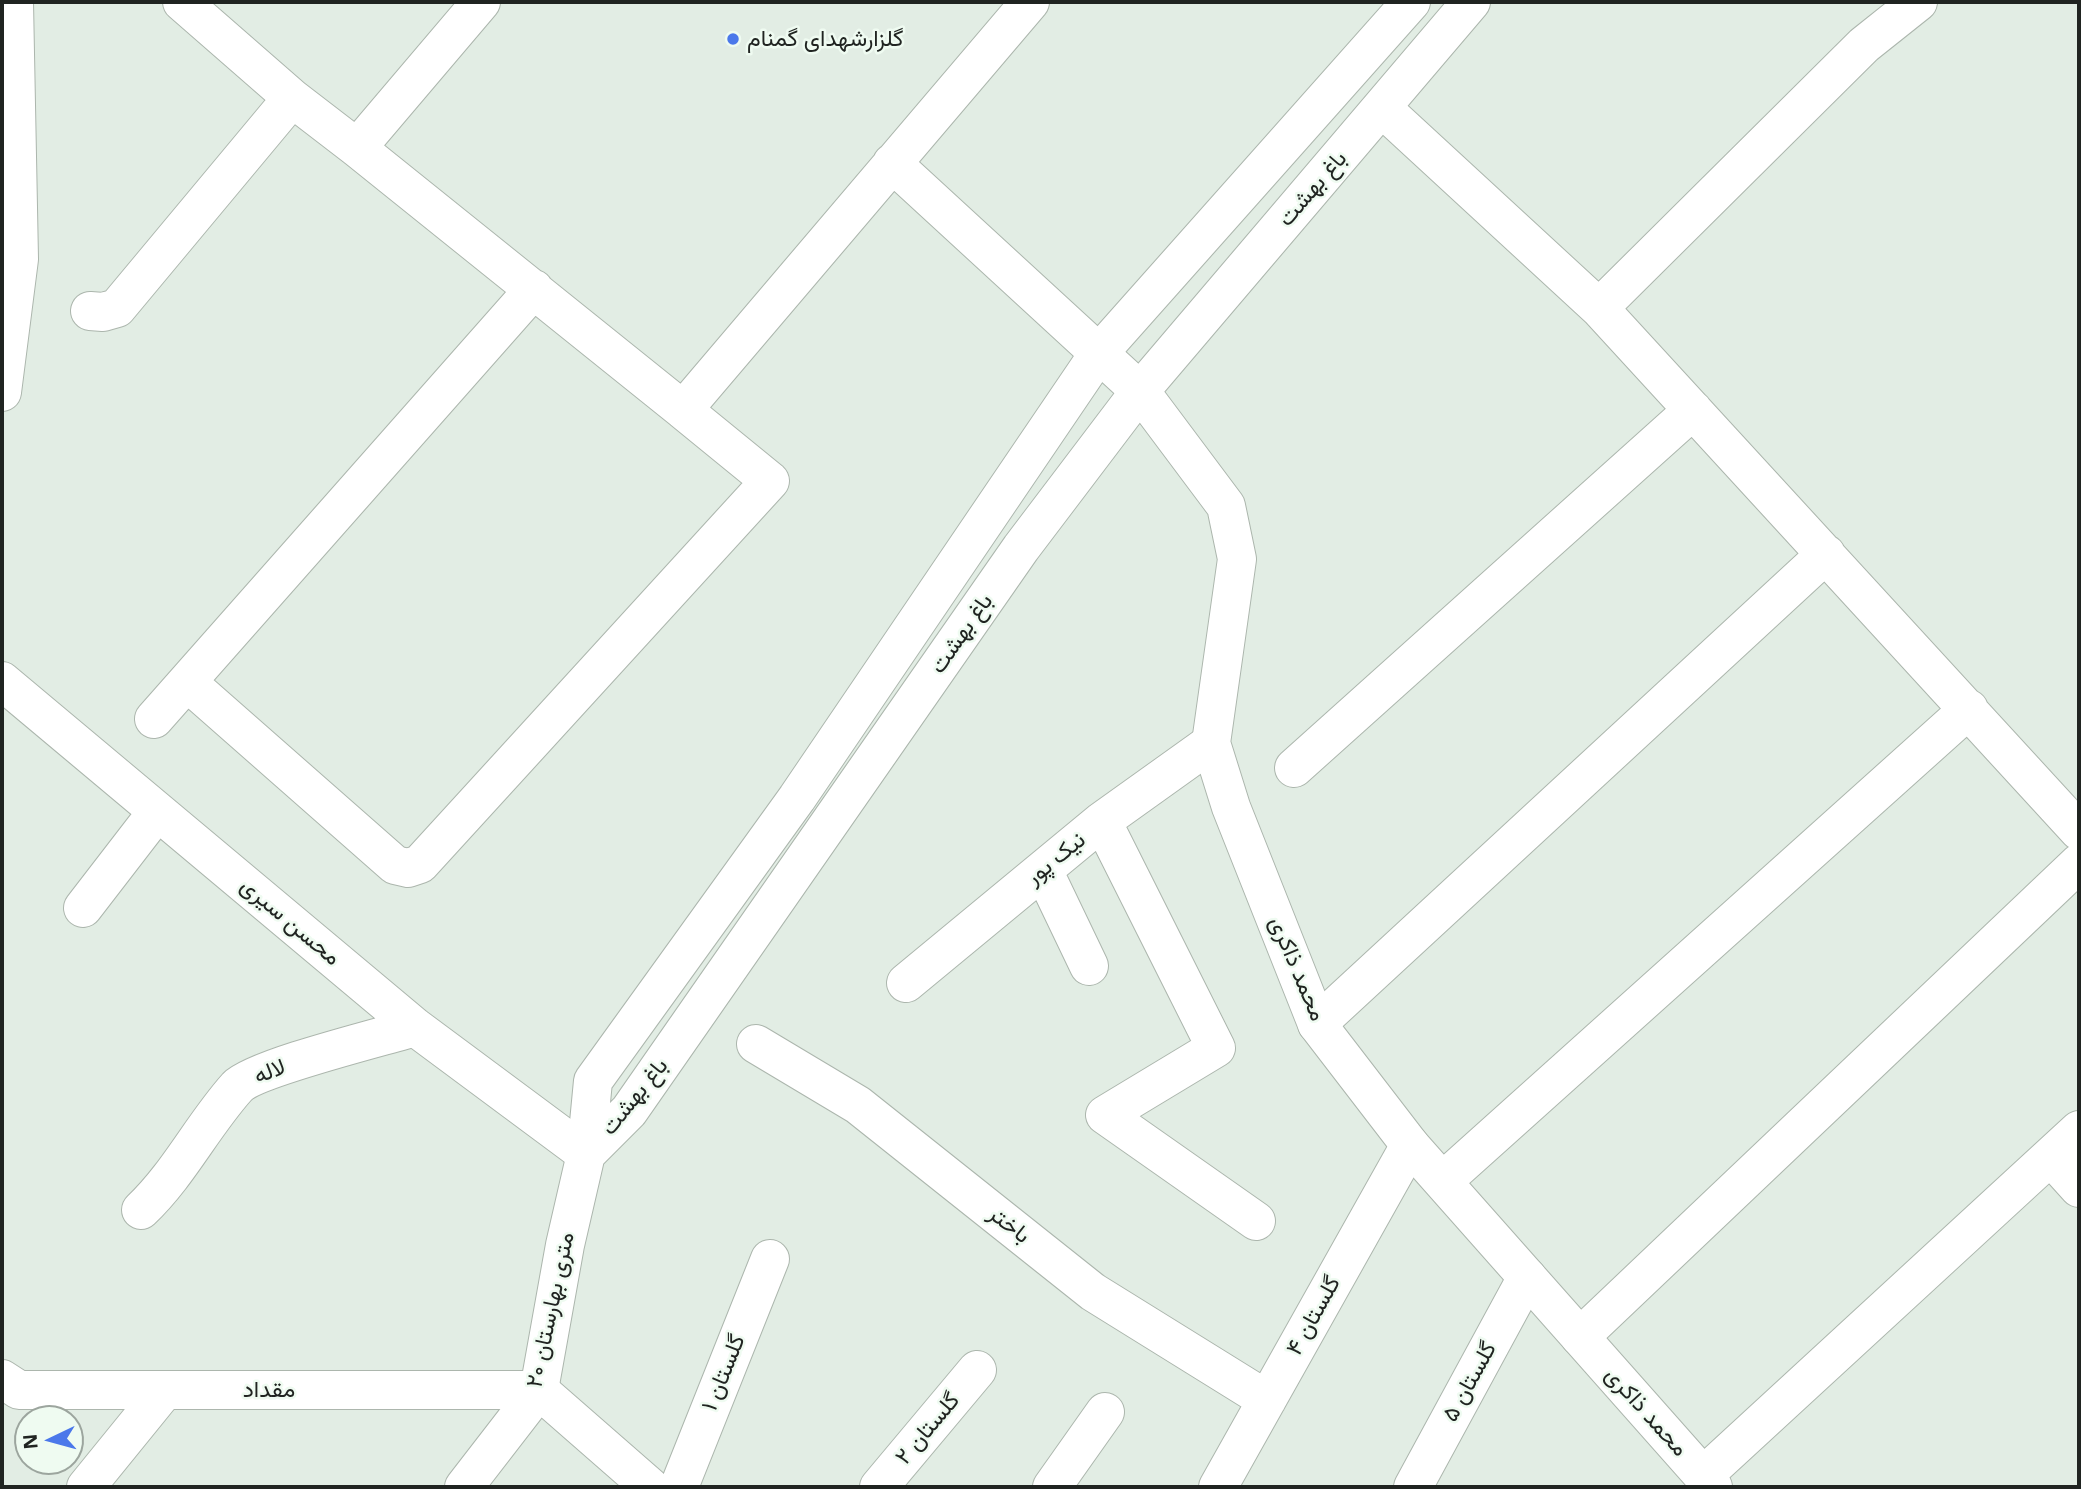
<!DOCTYPE html>
<html>
<head>
<meta charset="utf-8">
<style>
	body { margin:0 }
	#map { position:relative; width:2081px; height:1489px; overflow:hidden; background:#e2ede4; font-family:"Noto Sans",sans-serif }
	canvas { display:block }
	.frame { position:absolute; inset:0; border:4px solid #202421; pointer-events:none }
	.north { position:absolute; left:14px; top:1405px; width:70px; height:70px; box-sizing:border-box; background:#effbf1; border:2px solid #9ca59e; border-radius:50%; rotate:265deg; font-size:19px; font-weight:700; line-height:28px; text-align:center; color:#202421 }
	.north::after { content:''; display:block; margin:auto; width:24px; height:32px; background:#4b78ea; clip-path:polygon(50% 0,100% 100%,50% 72%,0 100%) }
</style>
</head>
<body>
<div id="map">
<canvas width="2081" height="1489"></canvas>
<div class="frame"></div>
<div class="north">N</div>
</div>
<script>
const g = document.querySelector('canvas').getContext('2d');
g.lineJoin = 'round';
function stroke(path, color, width, dash) {
  g.strokeStyle = color;
  g.lineWidth = width;
  g.lineCap = dash ? 'butt' : 'round';
  g.setLineDash(dash || []);
  g.stroke(path);
}
function write(font, color, halo, rows, align = 'center') {
  g.font = font + ' "Noto Sans",Vazirmatn,sans-serif';
  g.lineWidth = 5;
  g.setLineDash([]);
  g.textBaseline = 'middle';
  g.strokeStyle = halo;
  g.fillStyle = color;
  for (const [text, x, y, turn = 0] of rows) {
    g.save();
    g.translate(x, y);
    g.rotate((+turn || 0) * Math.PI / 180);
    g.textAlign = isNaN(turn) ? turn : align;
    if (halo) g.strokeText(text, 0, 0);
    g.fillText(text, 0, 0);
    g.restore();
  }
}
const minor = new Path2D(`
	M182 2 292 98 357 148
	M481 2 357 148 683 410 1030 2
	M1382 108 1599 308 2079 831
	M892 163 1140 391
	M1599 308 1864 45 1918 2
	M90 311 103 312 117 308 292 98
	M2 392 19 259 14 2
	M2 681 415 1027 586 1154
	M187 682 395 865 408 868 420 864 770 481 683 410
	M154 719 534 289
	M1294 768 1693 410
	M1102 821 1216 1048 1105 1115 1256 1221
	M1043 870 1089 966
	M83 908 157 812
	M906 983 1102 821 1211 743
	M1317 1024 1826 554
	M756 1044 858 1105 1093 1292 1267 1400
	M2051 1157 2079 1188
	M1443 1181 1969 709
	M141 1210C179 1174 202 1126 237 1087 255 1068 382 1037 415 1027
	M1580 1337 2079 863
	M539 1390 650 1487
	M1703 1476 2079 1130
	M86 1487 164 1391
	M679 1487 770 1259
	M879 1487 977 1370
	M1052 1487 1105 1412
	M1218 1487 1410 1145
	M1413 1487 1527 1277`);
const tertiary = new Path2D(`
	M1140 391 1226 506 1237 559 1211 743 1231 807 1317 1024 1410 1145 1713 1487
	M586 1154 629 1111 1021 548 1140 391 1471 2
	M2 1379 19 1390H539
	M464 1487 539 1390 565 1245 586 1154 593 1081 797 798 1099 353 1411 2`);
stroke(minor, '#acb6ad', 40);
stroke(tertiary, '#acb6ad', 40);
stroke(minor, '#fff', 38);
stroke(tertiary, '#fff', 38);
for (const [x, y, r, color] of [
	[733,39,7,"#4b78ea"]
]) {
  const dot = new Path2D();
  dot.arc(x, y, r, 0, 2 * Math.PI);
  g.fillStyle = color;
  g.fill(dot);
  stroke(dot, '#effbf1', 2.5);
}
write('23px', '#202421', '#effbf1', [
	["گلزارشهدای گمنام",747,39]
], 'left');
write('23px', '#202421', '#effbf1', [
	["باغ بهشت",1313,189,-49],
	["باغ بهشت",962,634,-55],
	["نیک پور",1056,859,-39],
	["محسن سیری",290,922,40],
	["محمد ذاکری",1297,969,67],
	["لاله",270,1072,-21],
	["باغ بهشت",635,1097,-51],
	["باختر",1009,1225,38],
	["۲۰ متری بهارستان",551,1310,-78],
	["گلستان ۴",1314,1316,-61],
	["گلستان ۱",724,1373,-68],
	["گلستان ۵",1470,1382,-61],
	["مقداد",269,1390],
	["محمد ذاکری",1646,1412,48],
	["گلستان ۲",928,1429,-50]
]);
</script>
</body>
</html>
